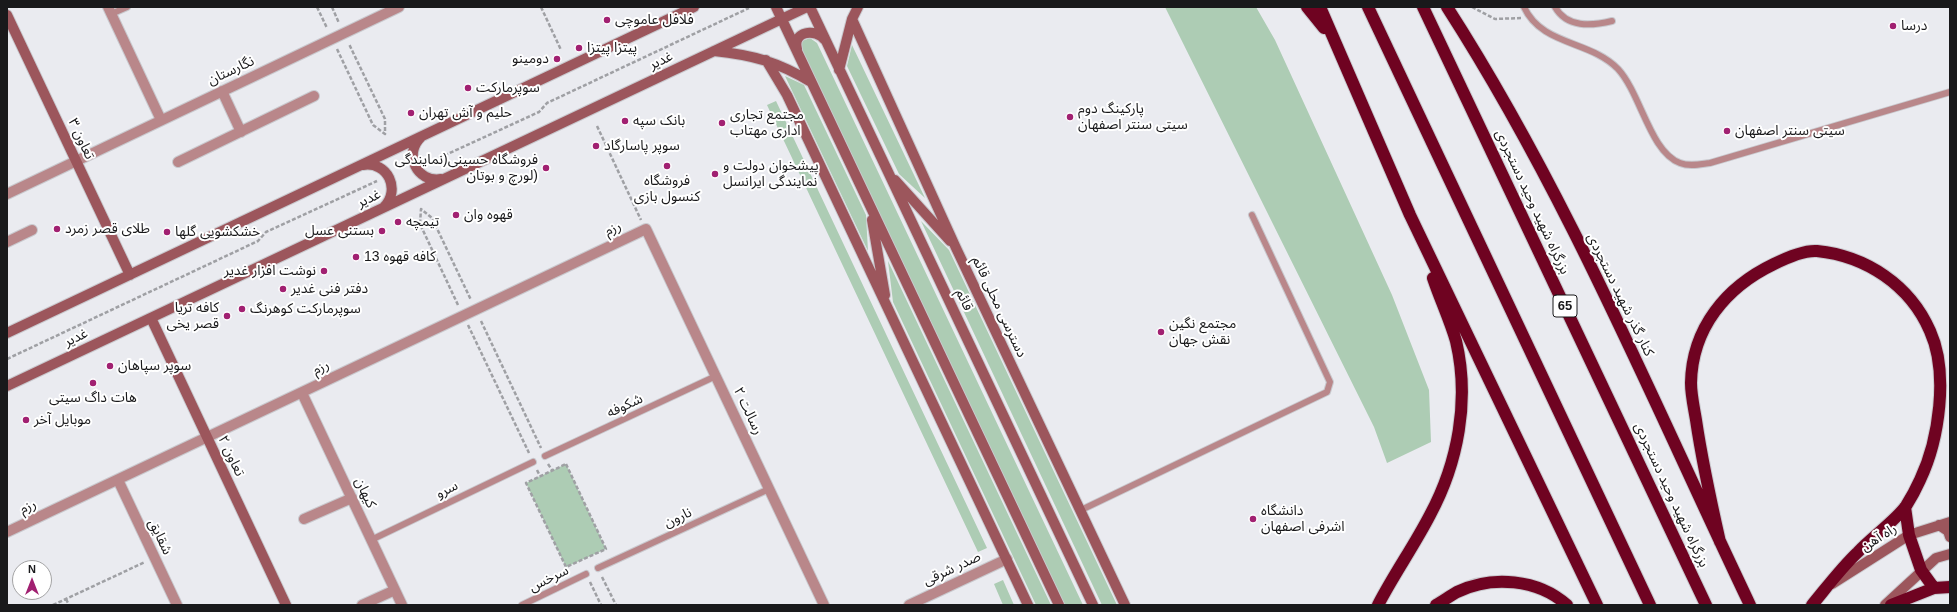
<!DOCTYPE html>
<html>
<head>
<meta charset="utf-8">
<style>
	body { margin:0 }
	#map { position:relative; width:1957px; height:612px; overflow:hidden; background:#eaebf0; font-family:Helvetica,sans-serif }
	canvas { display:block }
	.frame { position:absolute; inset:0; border:8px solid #19191b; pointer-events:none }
	.north { position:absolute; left:12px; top:560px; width:40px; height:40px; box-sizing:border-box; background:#fff; border:1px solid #a3a3a4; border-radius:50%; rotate:0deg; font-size:11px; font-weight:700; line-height:16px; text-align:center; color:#19191b }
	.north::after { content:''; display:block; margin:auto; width:14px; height:18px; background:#a12071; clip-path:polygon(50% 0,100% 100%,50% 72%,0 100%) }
</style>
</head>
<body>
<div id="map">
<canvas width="1957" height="612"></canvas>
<div class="frame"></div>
<div class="north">N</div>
</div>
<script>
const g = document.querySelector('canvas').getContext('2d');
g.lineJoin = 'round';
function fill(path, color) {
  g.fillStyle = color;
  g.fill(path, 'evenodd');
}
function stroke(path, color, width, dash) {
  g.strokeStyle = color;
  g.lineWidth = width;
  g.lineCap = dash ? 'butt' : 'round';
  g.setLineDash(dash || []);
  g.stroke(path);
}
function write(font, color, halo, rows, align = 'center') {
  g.font = font + ' Helvetica,"Noto Sans Arabic",sans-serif';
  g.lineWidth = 4;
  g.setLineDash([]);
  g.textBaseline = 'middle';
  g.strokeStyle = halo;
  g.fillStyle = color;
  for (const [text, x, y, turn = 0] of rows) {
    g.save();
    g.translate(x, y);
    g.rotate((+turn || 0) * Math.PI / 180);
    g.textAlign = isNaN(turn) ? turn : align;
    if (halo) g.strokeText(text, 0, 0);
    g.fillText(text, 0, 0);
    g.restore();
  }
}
fill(new Path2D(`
	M1165 7H1256L1275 40 1392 295 1429 390 1431 442 1387 463 1374 427Z
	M810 38 817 43 1083 605H1065L802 50V41Z
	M852 45 925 198 899 174 847 66Z
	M785 76 804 85 866 215 868 251Z
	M776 101 987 548 978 552 767 105Z
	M921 221 949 250 1117 605H1102Z
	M888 261 1051 605H1036L893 302Z
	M566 464 606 549 566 567 526 483Z
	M1003 580 1014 605H1003L994 584Z`), '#adccb4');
const lane = new Path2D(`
	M1524 7C1542 46 1590 40 1618 69 1641 94 1650 152 1680 163 1690 167 1701 164 1710 163L1950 92
	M1555 7C1567 28 1591 26 1612 21
	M111 14 127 7
	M545 456 716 376
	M1079 511 1327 392 1330 382 1252 215
	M371 540 533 462
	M598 568 769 489
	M522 605 586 574`);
const street = new Path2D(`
	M108 7 161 120
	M222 91 241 132
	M178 162 314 96
	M7 194 399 7
	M7 242 32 230
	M302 393 402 605
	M118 480 177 605
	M304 519 352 498
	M7 532 646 229 824 605
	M362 605 395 590
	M909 605 1007 559`);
const secondary = new Path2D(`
	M776 7 1059 605
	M810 7 1093 605
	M7 15 130 275
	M852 19 956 248 1125 605
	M797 49C792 31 816 28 825 40
	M714 51C753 55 778 62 811 82
	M766 60 787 95 1028 605
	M839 70 852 19 858 7
	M421 137C403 154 417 183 441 179
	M363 165C388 161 401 190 384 207
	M895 180 950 241
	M872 220 885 295
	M151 318 286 605
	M7 333 694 7
	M7 386 807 7
	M1939 525 1948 531 1950 537
	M1832 584 1909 535 1950 522
	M1885 605 1936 558 1950 554`);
const highway = new Path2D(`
	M1307 7 1324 28
	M1320 7 1410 215 1597 605
	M1368 7 1650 605
	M1423 7 1706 605
	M1447 7C1568 195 1654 404 1750 605
	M1905 507 1909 535 1921 570 1934 588
	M1720 542C1711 502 1702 461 1696 420 1694 408 1691 395 1691 383 1692 328 1726 287 1774 264 1786 258 1803 250 1817 251 1866 256 1910 285 1930 331 1949 373 1939 440 1920 480 1916 489 1911 498 1906 506 1895 521 1872 537 1858 552 1841 568 1827 587 1812 605
	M1378 605C1394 574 1414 546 1430 515 1458 463 1470 400 1456 341 1450 320 1440 299 1433 278
	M1436 605C1443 601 1450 596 1457 592 1492 575 1538 579 1567 605
	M1891 605 1934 588 1950 587`);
stroke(lane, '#c9c9ce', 8);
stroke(street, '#c9c9ce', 12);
stroke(secondary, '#c9c9ce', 12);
stroke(highway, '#c9c9ce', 14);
stroke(new Path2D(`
	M317 7 327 28
	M332 7 339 23
	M541 7 561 50
	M1472 7 1495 19 1521 18
	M337 49 373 125 385 134V119L349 44
	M597 126 641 220
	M428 163 539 112 547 103 749 8
	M458 305 420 224 421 209 432 218 471 300
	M481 321 541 448
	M468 325 529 453
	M7 359 258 241 266 232 377 181
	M548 464 552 470
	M566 464 606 549 566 567 526 483Z
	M537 470 540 476
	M602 577 616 605
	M590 582 601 605
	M66 599 69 605
	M53 605 145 562`), '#9fa0a4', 2.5, [4, 2]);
stroke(lane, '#b9878a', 6);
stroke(street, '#b9878a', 10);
stroke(secondary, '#9c565c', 10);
stroke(highway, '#6f0321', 12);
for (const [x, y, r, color] of [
	[607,20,4,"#a12071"],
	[1893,26,4,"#a12071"],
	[579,48,4,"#a12071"],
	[557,59,4,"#a12071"],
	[468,88,4,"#a12071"],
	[411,113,4,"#a12071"],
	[1070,117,4,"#a12071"],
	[625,121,4,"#a12071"],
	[722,123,4,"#a12071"],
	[1727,131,4,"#a12071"],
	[596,146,4,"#a12071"],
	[667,166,4,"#a12071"],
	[546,168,4,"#a12071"],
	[715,174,4,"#a12071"],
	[456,215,4,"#a12071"],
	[398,222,4,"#a12071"],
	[57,229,4,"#a12071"],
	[382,231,4,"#a12071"],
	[167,232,4,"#a12071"],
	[356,257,4,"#a12071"],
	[324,271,4,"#a12071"],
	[283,289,4,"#a12071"],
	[242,309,4,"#a12071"],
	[227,316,4,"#a12071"],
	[1161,332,4,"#a12071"],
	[110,366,4,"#a12071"],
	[93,383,4,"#a12071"],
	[26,420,4,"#a12071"],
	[1253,519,4,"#a12071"]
]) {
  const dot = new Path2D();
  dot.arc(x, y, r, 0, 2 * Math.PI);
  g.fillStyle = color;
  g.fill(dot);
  stroke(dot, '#fff', 1.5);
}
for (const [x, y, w] of [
	[1565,306,24]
]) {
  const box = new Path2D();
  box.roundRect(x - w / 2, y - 11, w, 22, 3);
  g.fillStyle = '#fff';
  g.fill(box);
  stroke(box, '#19191b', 1);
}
write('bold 13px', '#19191b', null, [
	["65",1565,306]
]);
write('14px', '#19191b', '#fff', [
	["فلافل عاموچی",615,20],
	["درسا",1901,26],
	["پیتزا پیتزا",587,48],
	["دومینو",549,59,"right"],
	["سوپرمارکت",476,88],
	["پارکینگ دوم",1078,109],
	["سیتی سنتر اصفهان",1078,125],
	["حلیم و آش تهران",419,113],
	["مجتمع تجاری",730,115],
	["اداری مهتاب",730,131],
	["بانک سپه",633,121],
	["سیتی سنتر اصفهان",1735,131],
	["سوپر پاسارگاد",604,146],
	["فروشگاه حسینی(نمایندگی",538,160,"right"],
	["لورچ و بوتان)",538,176,"right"],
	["پیشخوان دولت و",723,166],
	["نمایندگی ایرانسل",723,182],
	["فروشگاه",667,181,"center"],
	["کنسول بازی",667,197,"center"],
	["قهوه وان",464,215],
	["تیمچه",406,222],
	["طلای قصر زمرد",65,229],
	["بستنی عسل",374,231,"right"],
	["خشکشویی گلها",175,232],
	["کافه قهوه 13",364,257],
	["نوشت افزار غدیر",316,271,"right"],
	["دفتر فنی غدیر",291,289],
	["کافه تریا",219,308,"right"],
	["قصر یخی",219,324,"right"],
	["سوپرمارکت کوهرنگ",250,309],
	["مجتمع نگین",1169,324],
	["نقش جهان",1169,340],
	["سوپر سپاهان",118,366],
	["هات داگ سیتی",93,398,"center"],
	["موبایل آخر",34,420],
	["دانشگاه",1261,511],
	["اشرفی اصفهان",1261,527]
], 'left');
write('14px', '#19191b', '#fff', [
	["غدیر",661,61,-25],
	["نگارستان",231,71,-25],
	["تعاون ۳",81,139,65],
	["غدیر",369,199,-25],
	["بزرگراه شهید وحید دستجردی",1532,202,65],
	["رزم",613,229,-25],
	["کنار گذر شهید دستجردی",1620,295,64],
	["قائم",964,300,65],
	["دسترسی محلی قائم",999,307,65],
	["غدیر",76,338,-25],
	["رزم",321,368,-26],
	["شکوفه",625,406,-25],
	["رسالت ۲",748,411,65],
	["تعاون ۲",231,456,65],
	["سرو",447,490,-26],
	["کیهان",365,493,65],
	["بزرگراه شهید وحید دستجردی",1671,495,65],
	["رزم",28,507,-25],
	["نارون",678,518,-25],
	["شقایق",160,537,65],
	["راه آهن",1879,538,-32],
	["صدر شرقی",952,569,-25],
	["سرخس",549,579,-26]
]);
</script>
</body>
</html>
